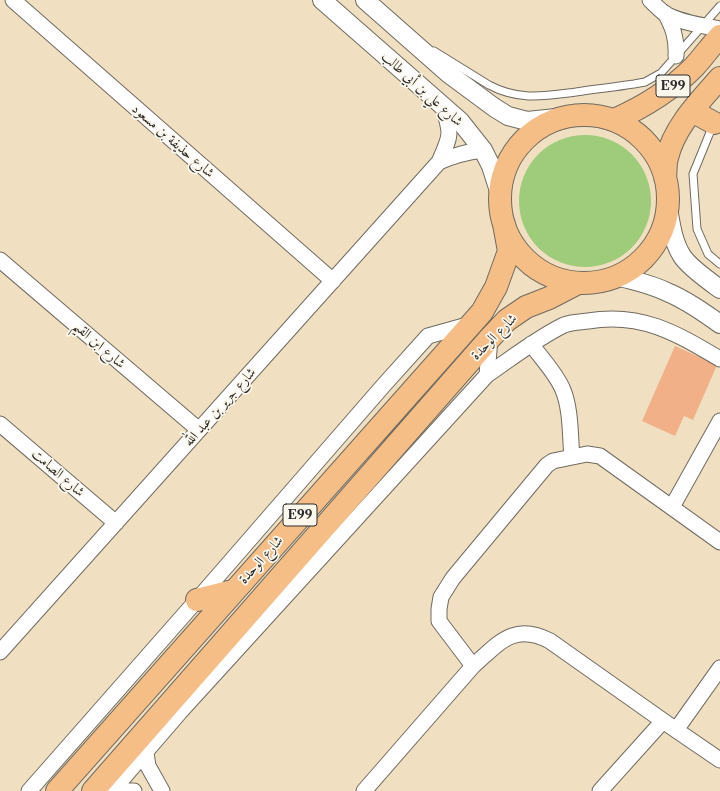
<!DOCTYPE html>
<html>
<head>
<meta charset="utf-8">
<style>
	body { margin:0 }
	canvas { display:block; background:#f0e0c1 }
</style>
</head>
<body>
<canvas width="720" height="791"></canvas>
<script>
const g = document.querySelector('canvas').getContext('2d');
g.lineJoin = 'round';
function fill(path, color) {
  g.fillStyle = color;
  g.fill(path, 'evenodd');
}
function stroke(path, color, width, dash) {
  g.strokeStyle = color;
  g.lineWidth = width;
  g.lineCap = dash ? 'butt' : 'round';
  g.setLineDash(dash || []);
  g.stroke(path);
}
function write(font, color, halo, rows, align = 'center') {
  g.font = font + ' "Libre Caslon Text",Amiri,serif';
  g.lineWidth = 3.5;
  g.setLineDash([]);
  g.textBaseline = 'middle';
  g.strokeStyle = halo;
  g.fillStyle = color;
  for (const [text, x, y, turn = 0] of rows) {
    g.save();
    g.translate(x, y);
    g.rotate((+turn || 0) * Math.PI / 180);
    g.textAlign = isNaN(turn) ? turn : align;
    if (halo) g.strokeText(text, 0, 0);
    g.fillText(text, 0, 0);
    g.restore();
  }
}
fill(new Path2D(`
	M519 201a66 66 0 1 1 132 0a66 66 0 1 1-132 0Z`), '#9ecc7a');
fill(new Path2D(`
	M675 346 717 365 693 420 684 416 675 436 642 421Z`), '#f1b087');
const service = new Path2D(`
	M434 51 489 85C519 101 544 96 576 92 596 89 615 87 634 84L645 82 661 73 720 6
	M713 125 693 174 697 229 708 254 720 264`);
const minor = new Path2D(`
	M13 0 333 281
	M650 0C654 4 659 9 664 13 678 22 703 26 720 29
	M665 13C673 27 677 39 676 56
	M443 107C452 135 451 135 439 162 454 155 467 152 483 150
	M0 260 199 430
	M531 344C542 359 556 373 563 390 571 409 570 436 572 457
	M487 375C512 358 537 338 564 325 571 322 581 322 588 321 641 312 676 333 720 359
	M0 424 116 523
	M672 507 720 421
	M0 652 439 162
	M473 666C499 643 514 622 550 641L676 730 720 760
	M676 730 720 668
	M146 753 148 766 162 791
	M29 791 197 600 383 386 428 336 471 324
	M112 791 180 712 487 375 490 338
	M124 791H134
	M364 791 473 666 439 621V609L441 597 453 578 547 465 553 461 587 454 600 456 720 542
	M600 791 663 721`);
const tertiary = new Path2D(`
	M322 0 460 121 483 150 491 166 500 194
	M365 0 449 74 495 108 508 116 527 121 566 117
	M668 208C671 225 673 242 682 256 689 267 709 281 720 289
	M617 276C634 281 651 284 667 292 686 300 703 312 720 324`);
const primary = new Path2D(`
	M692 111 714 123
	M500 199a84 84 0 1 1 168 0a84 84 0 1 1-168 0Z
	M614 120C644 107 671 90 694 67 703 57 711 46 720 36
	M665 177C666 171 665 164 667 158 674 127 699 102 720 78
	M197 600 233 591
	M57 791 482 312 496 287 509 251 504 224
	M93 791 490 338 507 320 526 307 549 298 578 283`);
stroke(service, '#706a60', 9);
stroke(minor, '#706a60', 17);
stroke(tertiary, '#706a60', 20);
stroke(primary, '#706a60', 24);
stroke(service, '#fff', 7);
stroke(minor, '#fff', 15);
stroke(tertiary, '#fff', 18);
stroke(primary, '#f5be86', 22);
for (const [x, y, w] of [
	[673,86,34],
	[300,515,34]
]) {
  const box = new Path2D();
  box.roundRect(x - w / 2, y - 11, w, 22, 3);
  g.fillStyle = '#fbf7ec';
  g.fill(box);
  stroke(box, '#2b2b2b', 1);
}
write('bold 13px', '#2b2b2b', null, [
	["E99",673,86],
	["E99",300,515]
]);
write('14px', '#2b2b2b', '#fbf7ec', [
	["شارع علي بن أبي طالب",422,89,42],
	["شارع حذيفة بن مسعود",173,141,41],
	["شارع الوحدة",494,337,-45],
	["شارع ابن القيم",99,345,41],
	["شارع جرير بن عبد الله",220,407,-48],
	["شارع الصامت",58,473,41],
	["شارع الوحدة",261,560,-48]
]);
</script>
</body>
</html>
